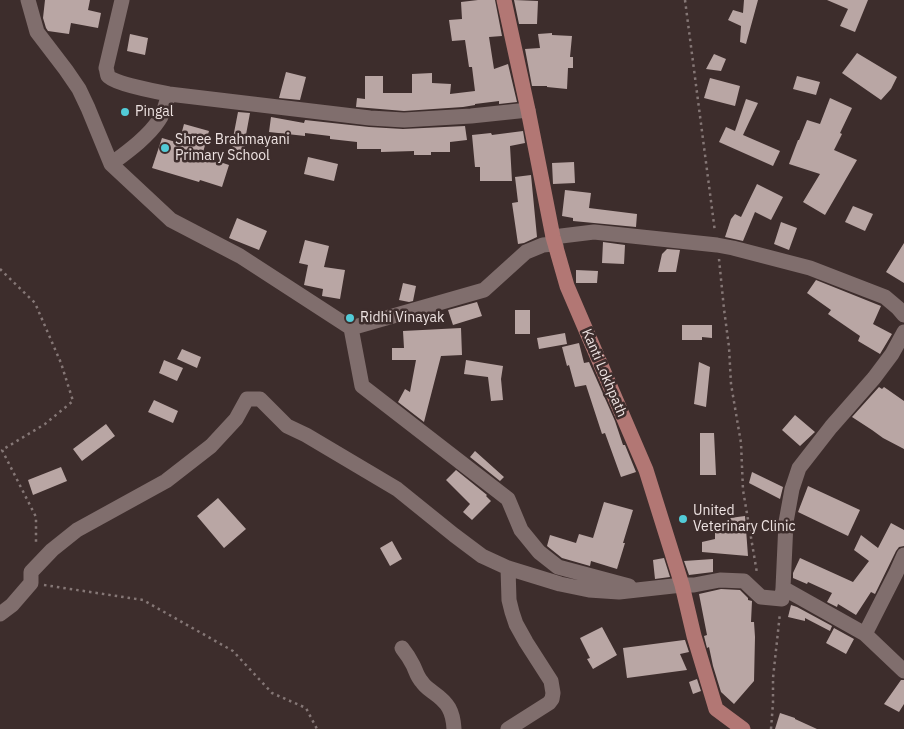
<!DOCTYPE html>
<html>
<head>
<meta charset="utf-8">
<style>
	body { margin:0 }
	canvas { display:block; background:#3d2d2c }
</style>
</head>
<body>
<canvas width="904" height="729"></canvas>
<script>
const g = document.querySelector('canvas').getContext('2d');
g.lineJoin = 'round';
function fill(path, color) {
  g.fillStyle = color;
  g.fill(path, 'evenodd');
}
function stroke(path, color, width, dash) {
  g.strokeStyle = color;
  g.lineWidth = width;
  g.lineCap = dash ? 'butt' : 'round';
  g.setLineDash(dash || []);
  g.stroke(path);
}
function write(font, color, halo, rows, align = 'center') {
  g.font = font + ' "IBM Plex Sans",sans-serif';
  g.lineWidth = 5;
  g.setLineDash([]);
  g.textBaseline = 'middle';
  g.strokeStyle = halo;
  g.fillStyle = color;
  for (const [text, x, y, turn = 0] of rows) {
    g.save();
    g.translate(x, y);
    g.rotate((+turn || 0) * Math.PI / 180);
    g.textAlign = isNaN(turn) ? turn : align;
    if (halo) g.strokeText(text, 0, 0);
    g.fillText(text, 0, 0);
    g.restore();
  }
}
fill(new Path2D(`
	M45 0H90L88 10 101 13 98 28 71 23 69 34 48 31 46 28 43 18Z
	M478 0H495L502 36 489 37 494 69 508 64 517 102 499 104V101L475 104V105L463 107 404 111 356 107 357 98 365 99V76H383V93H412V74L432 73V83L451 84 450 94 475 91 472 67H469L465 40 452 41 449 20 462 19 461 2Z
	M514 0 538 1 537 24H519Z
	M744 0H758L746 44 740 42 741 26 728 20 733 10 743 13Z
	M827 0H868L855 32 840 26 848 9Z
	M552 33V35L572 36 570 57H573V68H568L567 89 547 87V86H532L525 49 540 48 538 34Z
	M130 34 148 38 145 55 127 51Z
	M857 53 897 77 891 89 881 100 842 73Z
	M714 54 726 59 721 71 706 69Z
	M286 72 306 77 300 100 279 98Z
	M797 76 820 82 816 95 793 89Z
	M710 78 740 86 735 106 704 98Z
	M830 98 852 108 840 133 842 134 834 150 857 160 825 215 803 202 820 174 789 164 798 140H799L807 120 820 124Z
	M746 99 758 103 743 135 780 151 773 166 719 142 726 127 735 131Z
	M238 112 250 113 245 140 233 138Z
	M271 117 304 123 305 120 369 127 403 129 465 126 467 140 450 142V152H431V155H414V151L381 152V149H357V142L330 139V136L305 133V136L269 132Z
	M184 124 209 131 202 156 229 165 222 187 200 180 199 182 152 168 162 138 179 143Z
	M523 131 525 143 510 146 512 181H480V167H475L472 135 491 133 492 135Z
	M235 139 246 142 240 160 229 157Z
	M308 157 338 164 334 181 304 174Z
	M574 162 575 183 553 184 552 163Z
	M531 175 537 237 524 243 518 244 512 203 518 202 515 177Z
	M757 184 783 197 771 220 755 212 743 241 725 237 731 219 735 214 741 217Z
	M565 190 591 193 589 208 637 214 636 227 573 221V218L562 216Z
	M853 206 873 214 865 231 845 222Z
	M237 218 267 231 259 250 229 238Z
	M781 222 797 228 789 250 774 244Z
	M305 240 329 246 324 267 345 270 340 299 322 296 323 289 304 285 308 265 299 263Z
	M603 242 625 245 624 264 602 263Z
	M904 243V283L886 272Z
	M667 249 680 250 676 272H658L662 254Z
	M576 270 598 271 597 283H576Z
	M816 280 881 306 873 324 892 334 880 354 858 341 860 336 828 314 831 310 807 293Z
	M403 283 416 286 413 301 409 302 399 300Z
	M477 302 482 316 453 325 448 310Z
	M515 310H530V334H515Z
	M682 325H712V338L702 337V340H682Z
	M461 328 462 355 441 356 424 422 398 402 405 389 410 392 416 360H392V348H404L403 331Z
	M565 333 567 344 539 349 537 338Z
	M579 343 584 363 589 362 615 421 623 445H625L636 472 621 477 605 433 602 434 586 385 575 387 569 365 567 366 562 347Z
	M182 349 201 357 197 368 177 359Z
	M164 360 183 368 177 381 159 373Z
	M466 360 503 366 501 379 503 400 491 401 488 377 464 374Z
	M699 362 710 367 706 407 694 404Z
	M879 387 882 389 884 387 904 401V449L883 438 872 430 852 417Z
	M154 400 178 411 173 423 148 412Z
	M795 415 815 432 800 446 782 430Z
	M106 424 115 436 82 461 73 449Z
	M700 433H714L716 475H700Z
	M475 451 504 477 500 481 470 457Z
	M61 467 67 481 33 495 28 480Z
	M456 470 487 495 486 496 491 501 472 520 463 512 470 504 446 480Z
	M752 472 783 487 780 499 749 483Z
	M808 486 860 510 848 536 798 512Z
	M218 498 246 529 224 548 197 516Z
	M604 502 633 510 623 543H625L617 569 591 561 590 566 562 558 547 546 550 535 576 543 579 534 593 538Z
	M745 516 748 556 702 552V542L715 539V533L731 532 730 518Z
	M891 523 904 530V546L899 547 896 551 875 594 871 592 856 615 838 604 837 607 827 602 832 593 808 582 807 584 793 578V573L800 558 853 582 869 561 854 550 861 535 878 548Z
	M392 541 402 559 390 566 380 548Z
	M664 558 670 577 655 579 653 560Z
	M713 559V572L689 575 684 561Z
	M721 589 740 590 748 598V600L752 601 751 622H754L755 637 754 681 734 704 721 692 713 666 709 647 707 648 704 636 707 635 699 594Z
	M791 605 797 607 832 626 830 631 805 618V621L788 617Z
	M602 627 617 655 593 669 587 659 590 658 580 638Z
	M834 628 854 639 846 654 826 643Z
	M684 640H685L689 652 680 654 687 670 627 678 623 648Z
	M697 679 701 691 693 694 689 682Z
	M901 680H904V704L899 712 884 704Z
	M780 713 795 718V719L817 729H775Z`), '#b9a6a4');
stroke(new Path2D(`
	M685 0 715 232
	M719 259 724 309 729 347 731 384 741 443 743 490 757 573
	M0 269 35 303 61 363 73 401 45 424 2 450 36 517V544
	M44 585 143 600 233 651 272 693 306 708 317 729
	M771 729 773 703V678L780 613`), '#857776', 2.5, [2.5, 4]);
stroke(new Path2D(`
	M28 0 37 32 66 70 79 89 88 108 111 164 171 220 240 256 351 328
	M122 0 106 68C107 70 107 74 108 76 112 83 158 92 169 94L370 118 404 120 471 116 528 110
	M111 164C127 152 148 137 159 120 164 113 166 103 169 94
	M553 237 594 232 717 245 733 248 810 268 885 297 898 308 904 315
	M556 246 553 244 543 245 526 252 484 290 351 328 362 386 508 499 521 530 539 552 558 567 629 586
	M904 555 896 573 865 634 904 671
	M0 614 12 605 31 583V572L52 550 77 530 166 481 211 446 236 419 247 399H260L287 426 306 435 397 489 454 535 482 556 508 568 560 584 589 590 619 592 682 585H694L720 580 744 581 761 597 782 599 783 588
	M865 634 783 588 786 522 792 489 799 468 831 427 874 378 892 354 904 332
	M402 648C406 653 410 659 413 665 416 671 417 677 422 682 425 687 429 689 434 693 448 703 453 711 454 729
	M508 729 549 703 552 699 553 693 551 681 526 642 516 624 512 612 509 600 508 568`), '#806e6d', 15);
stroke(new Path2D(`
	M504 0 528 110 553 237 567 286 646 470 682 585 694 636 716 709 743 729`), '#b27774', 15);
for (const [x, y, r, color] of [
	[125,112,5,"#52cbd7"],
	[165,148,5,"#52cbd7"],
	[350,318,5,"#52cbd7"],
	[683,519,5,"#52cbd7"]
]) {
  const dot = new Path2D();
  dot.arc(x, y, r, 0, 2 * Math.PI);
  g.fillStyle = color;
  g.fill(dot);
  stroke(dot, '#3d2d2c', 2);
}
write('14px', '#eee3e2', '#3d2d2c', [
	["Pingal",135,112],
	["Shree Brahmayani",175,140],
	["Primary School",175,156],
	["Ridhi Vinayak",360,318],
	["United",693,511],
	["Veterinary Clinic",693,527]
], 'left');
write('14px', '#eee3e2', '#3d2d2c', [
	["Kanti Lokhpath",604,373,67]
]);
</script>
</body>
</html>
